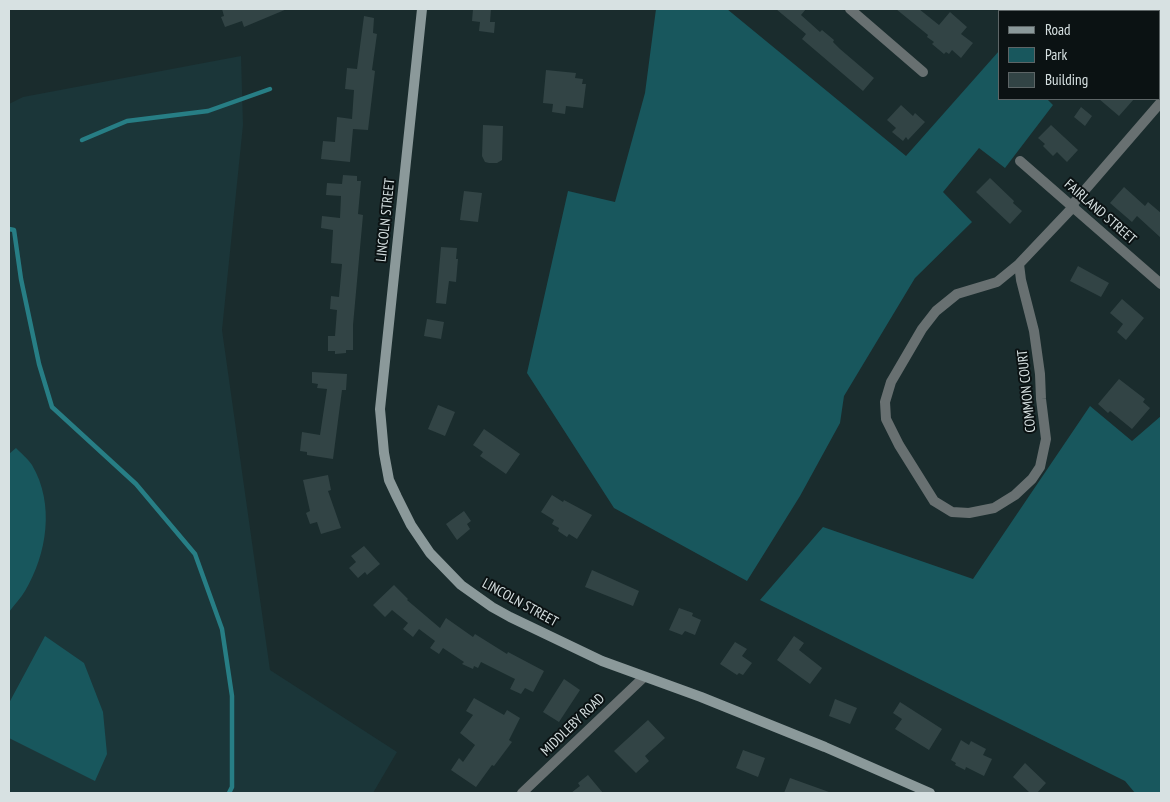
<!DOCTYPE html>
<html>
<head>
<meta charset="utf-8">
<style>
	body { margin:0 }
	#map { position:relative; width:1170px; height:802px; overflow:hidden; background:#1a2c2d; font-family:"PT Sans Narrow",sans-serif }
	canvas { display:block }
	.frame { position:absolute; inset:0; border:10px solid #d7e1e2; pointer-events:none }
	.legend { position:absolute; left:998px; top:10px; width:162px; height:90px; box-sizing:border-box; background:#0b1213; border:1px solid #5d6566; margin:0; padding:6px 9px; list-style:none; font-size:15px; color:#d7e1e2 }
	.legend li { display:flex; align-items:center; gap:10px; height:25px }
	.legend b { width:25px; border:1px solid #5d6566 }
</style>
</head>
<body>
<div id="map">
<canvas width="1170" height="802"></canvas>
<div class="frame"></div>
<ul class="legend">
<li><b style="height:6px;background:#8b999a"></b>Road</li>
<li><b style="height:14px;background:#18575d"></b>Park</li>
<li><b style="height:14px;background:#324445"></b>Building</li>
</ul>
</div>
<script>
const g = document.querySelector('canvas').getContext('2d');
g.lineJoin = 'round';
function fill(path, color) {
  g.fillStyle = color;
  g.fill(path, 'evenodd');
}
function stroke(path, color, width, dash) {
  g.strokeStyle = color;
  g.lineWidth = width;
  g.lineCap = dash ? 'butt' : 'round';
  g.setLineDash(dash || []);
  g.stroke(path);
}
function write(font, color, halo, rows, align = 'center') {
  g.font = font + ' "PT Sans Narrow",sans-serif';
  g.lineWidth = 4;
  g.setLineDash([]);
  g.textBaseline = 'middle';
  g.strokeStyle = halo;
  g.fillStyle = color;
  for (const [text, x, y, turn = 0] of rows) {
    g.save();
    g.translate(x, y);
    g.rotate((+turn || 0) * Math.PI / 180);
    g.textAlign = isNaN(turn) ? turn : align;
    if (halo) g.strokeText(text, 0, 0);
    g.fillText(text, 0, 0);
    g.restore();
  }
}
fill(new Path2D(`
	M241 56 243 125 222 330 270 670 397 752 373 793H9V104L23 97Z`), '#1b3639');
fill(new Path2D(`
	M656 9H727L906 156 999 51V99H1047L1053 105 1005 168 979 148 943 192 972 222 915 278 844 396 840 423 800 496 747 581 614 508 527 373 568 191 615 202 645 93Z
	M1090 406 1132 441 1161 416V793H1135L1125 781 760 600 823 527 973 579Z
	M16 448C21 453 28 459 32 465 55 504 47 554 25 591 21 598 14 605 9 612V454Z
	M45 636 84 663 103 712 107 754 95 781 9 738V703Z`), '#18575d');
stroke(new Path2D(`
	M82 140 127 121 208 111 270 89
	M9 229 14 230 21 279 39 364 52 407 136 484 195 554 222 629 232 696V787L229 793`), '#277e85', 4.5);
fill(new Path2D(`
	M222 9H287L244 27 242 21 225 27 221 17 224 16Z
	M473 9H491L490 22H495L494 33 479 31 480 22 472 21Z
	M776 9H806L801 15 820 32 822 30 834 40 833 42 840 49 874 78 863 91 802 39 806 34Z
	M896 9H919L939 25 950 12 967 27 961 34 973 43 961 58 952 50 949 54 946 52 944 54 932 44 934 42 927 37 928 35Z
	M364 16 374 18 373 33 377 34 372 70 375 71 368 130 353 129 350 162 321 159 323 141 335 142 337 117 352 119 354 90 345 89 347 68 357 69Z
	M546 70 576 73 575 78 583 79 582 84H586L583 108 566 106 565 114 552 112 553 104 543 103Z
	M1099 99H1134L1119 116Z
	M901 105 913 116 915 113 925 122 908 140 906 137 903 141 892 132 896 128 887 120Z
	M1081 107 1092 116 1085 126 1074 117Z
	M483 125 503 126 502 160 497 163H489L485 162 482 156Z
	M1051 125 1078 150 1067 162 1057 152 1053 156 1043 146 1045 144 1038 138Z
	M343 175 357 176V181H361L358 214 363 215 353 325V350H346V353L335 354V351H328V336H335L337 310 330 309 331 296 339 297 342 264 331 263 333 230 321 228 322 216 340 218 341 196 326 195 327 183 342 184Z
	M990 178 1014 201 1013 203 1022 211 1010 224 976 192Z
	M1124 187 1145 206 1148 202 1161 213V238L1137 216 1132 222 1110 203Z
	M464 191 482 193 478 222 460 220Z
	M441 247 457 248 456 259H458L456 282 449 281 446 304 436 303Z
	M1078 266 1109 283 1101 297 1070 281Z
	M1122 299 1144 318 1126 340 1117 332 1123 324 1110 313Z
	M427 319 444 322 441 339 424 336Z
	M312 372 347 374 346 390H342L333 459 307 455V452L300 451 302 432 320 435 327 389 317 388 318 384 312 383Z
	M1119 379 1145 399 1143 402 1150 408 1132 429 1110 411 1108 413 1098 404Z
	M438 405 455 412 445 436 428 429Z
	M484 429 520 454 506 474 480 456 483 452 473 445Z
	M328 475 331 490 328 491 341 528 321 534 317 522 310 524 306 513 310 511 303 480Z
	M552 495 563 502 564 500 592 515 577 539 569 534 567 537 558 531 559 528 552 524 554 520 541 512Z
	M464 511 471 521 467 524 470 529 457 540 446 524Z
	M364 546 380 564 367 575 365 572 358 578 349 568 356 562 351 556Z
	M592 570 639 591 633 606 585 587Z
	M394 585 408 599 407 600 440 628 446 618 473 637 475 634 507 654 508 652 544 671 533 692 525 688 521 694 510 689 515 679 481 662 478 668 474 666 473 669 462 664 464 662 443 648 439 654 430 648 435 641 419 629 413 637 403 629 408 623 392 610 385 617 373 605Z
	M679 608 693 613 692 616 701 620 695 635 685 631 682 635 669 630Z
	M794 636 804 643 799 650 822 668 810 684 777 660Z
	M735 642 747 649 742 656 752 663 743 675 739 673 737 675 720 664Z
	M564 679 580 690 559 722 543 712Z
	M474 698 504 715 507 710 520 718 509 740 512 742 494 766 492 765 476 787 451 770 459 758 463 762 475 745 460 733 473 715 466 711Z
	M835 699 857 708 850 724 829 716Z
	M900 702 942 729 929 750 895 729 902 719 893 713Z
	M648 720 665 738 645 756 649 761 636 773 614 751Z
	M961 740 969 745 971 741 986 749 983 755 992 759 984 776 966 767 965 770 955 765 956 763 951 760Z
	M743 750 765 758 758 777 736 768Z
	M1025 763 1046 783 1037 793H1030L1013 777Z
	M588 775 603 793H571L580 786 578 783Z
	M790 778 829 792 828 793H784Z`), '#324445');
stroke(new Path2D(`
	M850 9 923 72
	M1081 9 1084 11
	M1159 27H1161
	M1159 79 1161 82
	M1020 161 1161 284
	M1072 205 1161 102
	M1019 264 1021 280 1034 331 1040 374 1041 399 1046 439 1040 467 1032 479 1015 495 994 508 969 513 952 512 934 501 899 445 886 419 885 402 891 382 922 329 936 311 957 294 997 282 1019 264 1074 206
	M522 793 644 677`), '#687071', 10);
stroke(new Path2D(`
	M422 9 380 409 384 453 389 480 397 497 411 525 430 553 461 585 492 607 510 617 602 661 701 697 825 747 930 793`), '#8b999a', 10);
write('14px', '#d7e1e2', '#0b1213', [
	["FAIRLAND STREET",1100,212,41],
	["LINCOLN STREET",386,220,-84],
	["COMMON COURT",1027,391,-96],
	["LINCOLN STREET",520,603,29],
	["MIDDLEBY ROAD",573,725,-44]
]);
</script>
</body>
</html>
